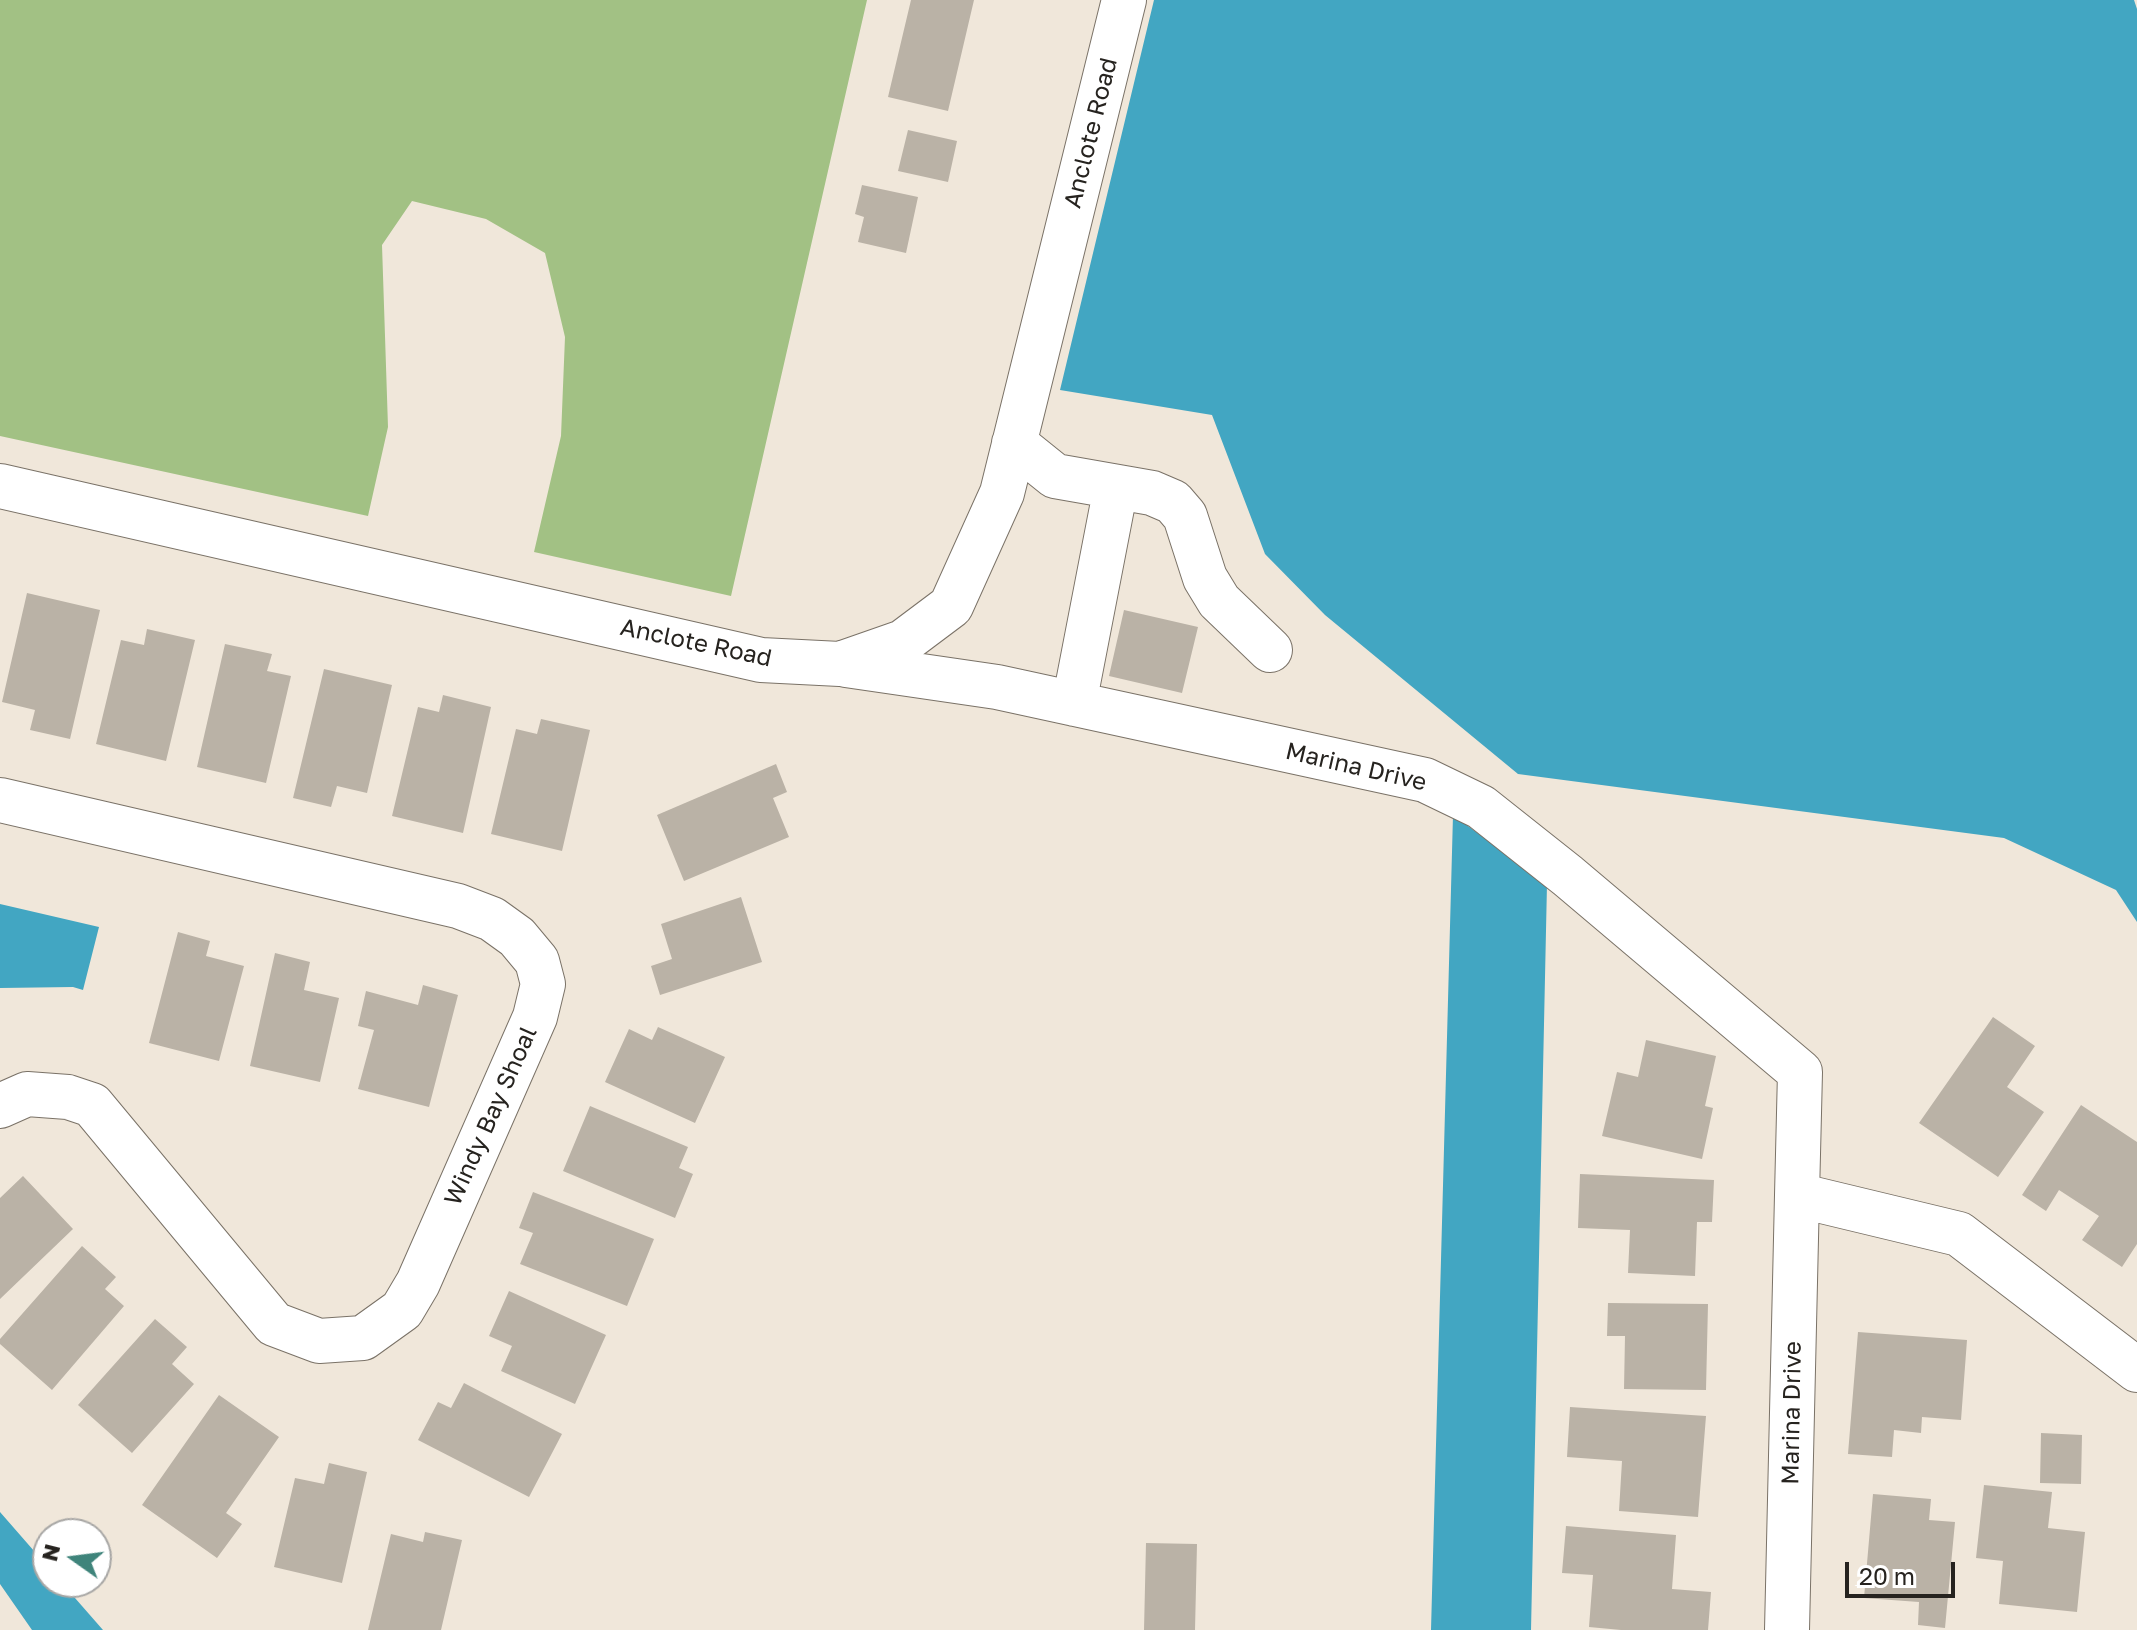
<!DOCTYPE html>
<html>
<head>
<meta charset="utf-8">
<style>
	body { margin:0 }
	#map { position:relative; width:2137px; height:1630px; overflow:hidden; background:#f0e7da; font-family:"Golos Text",sans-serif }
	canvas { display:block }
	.north { position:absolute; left:32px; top:1518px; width:80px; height:80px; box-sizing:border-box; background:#fff; border:2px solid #a8a7a5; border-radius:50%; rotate:284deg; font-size:22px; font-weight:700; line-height:32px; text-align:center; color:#26231f }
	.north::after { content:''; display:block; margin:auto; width:28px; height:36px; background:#3f847b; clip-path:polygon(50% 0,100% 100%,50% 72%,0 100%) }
	.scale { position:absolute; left:1845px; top:1562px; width:110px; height:36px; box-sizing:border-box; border:4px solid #26231f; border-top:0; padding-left:10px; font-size:24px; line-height:28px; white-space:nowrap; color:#26231f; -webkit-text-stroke:6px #fff; paint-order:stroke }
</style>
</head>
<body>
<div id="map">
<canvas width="2137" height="1630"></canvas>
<div class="north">N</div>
<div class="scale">20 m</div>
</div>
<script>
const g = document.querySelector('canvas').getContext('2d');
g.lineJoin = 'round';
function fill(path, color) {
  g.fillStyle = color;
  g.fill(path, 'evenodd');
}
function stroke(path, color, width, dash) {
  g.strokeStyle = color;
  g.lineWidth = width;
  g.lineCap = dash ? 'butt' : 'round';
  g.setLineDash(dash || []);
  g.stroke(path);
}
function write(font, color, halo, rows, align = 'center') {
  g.font = font + ' "Golos Text",sans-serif';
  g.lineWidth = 8;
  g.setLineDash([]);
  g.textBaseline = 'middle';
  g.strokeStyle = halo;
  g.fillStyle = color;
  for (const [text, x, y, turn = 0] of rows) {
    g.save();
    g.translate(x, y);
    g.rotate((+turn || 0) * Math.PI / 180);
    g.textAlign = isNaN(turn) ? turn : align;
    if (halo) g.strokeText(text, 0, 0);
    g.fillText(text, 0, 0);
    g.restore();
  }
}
fill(new Path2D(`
	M0 0H867L731 596 534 552 561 436 565 337 545 253 486 219 412 201 382 245 388 427 368 516 0 436Z`), '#a2c184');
fill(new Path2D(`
	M1154 0H2134L2137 9V922L2116 890 2004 838 1518 774 1325 615 1265 554 1212 415 1060 390Z
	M1453 815 1547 884 1531 1630H1431Z
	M0 904 99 927 83 990 73 987 0 988Z
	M0 1512 48 1567V1582H61L103 1630H32L0 1584Z`), '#42a6c2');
fill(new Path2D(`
	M911 0H974L948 111 888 97Z
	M908 130 957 141 948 182 898 171Z
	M862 185 918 197 906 253 858 242 864 217 855 214Z
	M27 593 100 610 70 739 30 730 35 710 2 702Z
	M1124 610 1198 627 1182 693 1109 676Z
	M147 629 195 640 166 761 96 744 121 640 144 645Z
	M225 644 272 654 267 671 291 676 266 783 197 767Z
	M324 669 392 685 367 793 337 786 331 807 293 798Z
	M443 695 491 707 463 833 392 816 418 707 439 712Z
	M541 719 590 730 562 851 491 834 516 729 537 734Z
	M776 764 787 792 773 798 789 837 684 881 657 815Z
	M741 897 762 962 660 995 651 966 672 959 661 924Z
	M178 932 210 941 206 956 244 966 219 1061 149 1043Z
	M275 953 310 962 304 990 339 998 320 1082 250 1066Z
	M423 985 458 995 429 1107 358 1089 374 1030 358 1026 366 991 418 1005Z
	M1993 1017 2035 1046 2007 1087 2044 1112 1998 1177 1919 1123Z
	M658 1027 725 1057 695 1123 605 1082 629 1029 652 1040Z
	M1646 1040 1716 1056 1705 1106 1713 1108 1702 1159 1602 1136 1617 1072 1638 1077Z
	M2081 1105 2137 1142V1244L2122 1267 2082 1240 2099 1216 2059 1190 2046 1211 2022 1195Z
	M590 1106 688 1147 679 1168 693 1174 675 1218 563 1171Z
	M1580 1174 1714 1180 1712 1222H1697L1695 1276 1628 1273 1630 1230 1578 1228Z
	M23 1176 73 1229 0 1299V1198Z
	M533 1192 654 1239 627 1306 520 1264 533 1233 519 1228Z
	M82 1246 116 1277 105 1289 124 1306 52 1390 0 1344V1339Z
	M509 1291 606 1335 575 1404 501 1371 512 1346 489 1336Z
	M1608 1303 1708 1304 1706 1390 1624 1389 1625 1336H1607Z
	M155 1319 187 1347 172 1364 194 1384 132 1453 78 1405Z
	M1858 1332 1967 1340 1961 1420 1922 1417 1921 1433 1894 1430 1892 1457 1848 1454Z
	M464 1383 562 1434 529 1497 418 1440 438 1402 451 1408Z
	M219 1395 279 1437 226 1513 242 1524 217 1558 142 1505Z
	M1570 1407 1706 1416 1698 1517 1619 1511 1622 1461 1567 1457Z
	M2041 1433 2082 1435 2081 1484 2040 1483Z
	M329 1463 367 1472 342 1583 274 1567 295 1478 324 1484Z
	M1984 1485 2052 1492 2048 1528 2085 1532 2077 1612 1999 1604 2003 1561 1976 1558Z
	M1873 1494 1931 1499 1929 1520 1955 1522 1945 1628 1918 1625 1919 1602 1864 1598Z
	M1566 1526 1676 1535 1672 1589 1711 1592 1708 1630H1621L1589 1627 1593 1575 1562 1573Z
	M425 1532 462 1540 441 1630H368L391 1534 423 1542Z
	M1146 1543 1197 1544 1195 1630H1144Z`), '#bab2a6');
const minor = new Path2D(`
	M1014 443 1055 476 1152 493 1173 502 1185 516 1205 578 1219 601 1270 650
	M0 486 761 660 840 664 903 642 951 606 1002 493 1124 0
	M846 665 997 687 1425 780 1481 807 1568 876 1800 1072 1797 1195
	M1074 704 1116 487
	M0 800 458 906 492 919 517 937 537 961 543 984 535 1017 418 1283 402 1310 363 1338 319 1341 274 1324 92 1105 68 1097 27 1094 0 1106
	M1787 1630 1797 1195 1959 1234 2137 1370`);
stroke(minor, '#7a7267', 46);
stroke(minor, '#fff', 44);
write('24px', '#26231f', '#fff', [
	["Anclote Road",1091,133,-76],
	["Anclote Road",696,643,12],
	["Marina Drive",1356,767,13],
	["Windy Bay Shoal",491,1116,-66],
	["Marina Drive",1792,1413,-89]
]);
</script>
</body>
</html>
